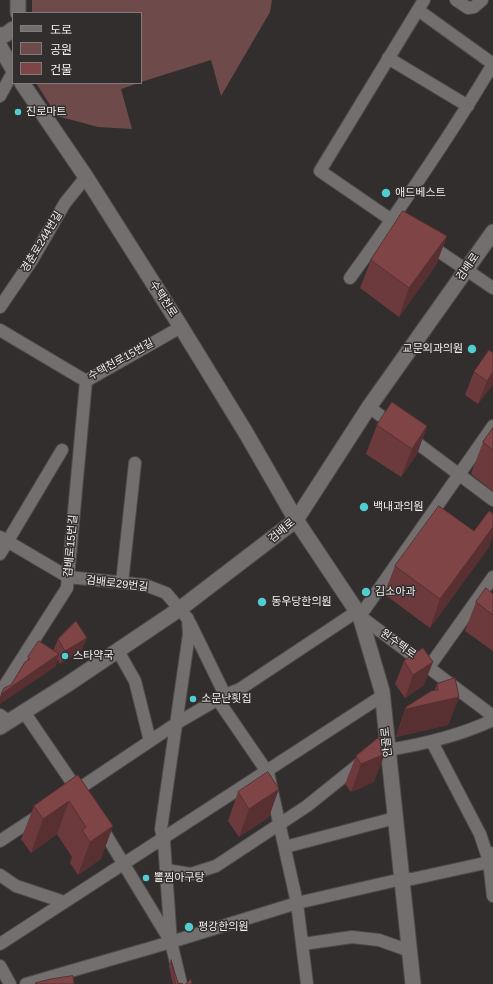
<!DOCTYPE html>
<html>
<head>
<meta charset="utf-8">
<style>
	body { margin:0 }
	#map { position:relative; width:493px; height:984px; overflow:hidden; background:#332e2e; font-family:Arial,"Noto Sans KR",sans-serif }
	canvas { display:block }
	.legend { position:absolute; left:12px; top:12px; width:130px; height:72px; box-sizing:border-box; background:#332e2e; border:1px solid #7f7b7b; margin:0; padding:5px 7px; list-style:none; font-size:12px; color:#f2efef }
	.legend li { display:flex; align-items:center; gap:8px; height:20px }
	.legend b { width:20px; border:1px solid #7f7b7b }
</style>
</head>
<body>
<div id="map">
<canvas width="493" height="984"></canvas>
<ul class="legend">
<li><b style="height:5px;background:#746f6f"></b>도로</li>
<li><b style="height:11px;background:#6e4a4a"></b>공원</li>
<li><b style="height:11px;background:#7e4446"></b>건물</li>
</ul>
</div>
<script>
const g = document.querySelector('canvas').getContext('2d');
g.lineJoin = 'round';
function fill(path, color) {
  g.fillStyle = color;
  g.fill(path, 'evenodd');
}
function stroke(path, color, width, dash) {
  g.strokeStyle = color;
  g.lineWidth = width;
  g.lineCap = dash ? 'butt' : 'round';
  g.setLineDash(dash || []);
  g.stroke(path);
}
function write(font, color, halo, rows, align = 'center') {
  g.font = font + ' Arial,"Noto Sans KR",sans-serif';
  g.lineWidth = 3;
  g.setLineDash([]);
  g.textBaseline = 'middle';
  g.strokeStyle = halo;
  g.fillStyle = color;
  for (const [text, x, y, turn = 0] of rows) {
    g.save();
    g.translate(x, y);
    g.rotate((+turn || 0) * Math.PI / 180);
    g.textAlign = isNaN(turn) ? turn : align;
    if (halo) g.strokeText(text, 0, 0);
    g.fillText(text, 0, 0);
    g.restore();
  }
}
fill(new Path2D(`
	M32 0H272L270 12 221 96 211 60 141 82V13H32Z
	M36 83H139L121 89 132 129 98 127 57 116Z`), '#6e4a4a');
const minor = new Path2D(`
	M456 0 468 8 474 7 482 0
	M418 10 493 64
	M388 58 468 106
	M0 96 13 72
	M409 232 320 171 424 0
	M428 244 493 288
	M350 278C400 209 449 138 493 64
	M0 307 32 260 65 203 86 177
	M0 330 86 381 181 327
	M369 407 493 500
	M493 426 360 616 493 716
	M0 537 68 577 145 585 166 593 188 619 189 634 161 829 164 842 171 942 181 984
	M0 554 62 450
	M122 583 135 463
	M118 651 135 681 150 741
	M429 667 493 577
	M0 693 67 588 86 381
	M24 712 80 794
	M0 715 9 721
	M432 742 480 834 489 861 493 896
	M388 750C425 744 459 736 493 720
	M71 794 177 723 225 695 190 623
	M0 841 41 814
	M285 847 395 818
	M166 870 191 874 216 866 307 806 363 761
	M0 875 16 886 64 902
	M171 942 297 903 402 879H412L485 863 493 853
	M0 944 382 696
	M303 944 352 937 379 940 410 951
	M0 966 10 984
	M26 984 171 942 100 825
	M307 984 297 903 268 773 220 703 225 695 240 689 356 612`);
const tertiary = new Path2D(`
	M18 0V13
	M0 35H5L13 29
	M0 47 13 69
	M22 83 86 177 181 327 246 433 296 520 360 616 382 691 413 984
	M0 727 68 684 181 608 296 520 369 407 493 232`);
stroke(minor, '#4f4b4a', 14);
stroke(tertiary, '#4f4b4a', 17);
stroke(minor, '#746f6f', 12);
stroke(tertiary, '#746f6f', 15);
fill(new Path2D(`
	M447 236 436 265 399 317 360 288 371 260Z
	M493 353V384L478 404 465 395 474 372Z
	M377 425 427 426 417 454 401 477 366 454Z
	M493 428V491L471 474 483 442Z
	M489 547 430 628 384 594 395 566Z
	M493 594V651L465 631 476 602Z
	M58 639 82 650 60 664 58 659 55 667 11 685 27 661 28 657 53 651Z
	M404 661 424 685 405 698 395 684Z
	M437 684 459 697 448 725 396 737V736L406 707 434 691Z
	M356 756 374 782 351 792 345 784Z
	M78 775 101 859 78 875 70 863 72 857 57 834 31 853 21 839 34 806Z
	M238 792 269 817 239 837 228 821Z
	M171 960 178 983 183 984H173L169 966Z`), '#6c3a3c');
fill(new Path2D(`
	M447 236 436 265 399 317 409 288Z
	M493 372V384L478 404 487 381Z
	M427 426 417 454 401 477 412 449Z
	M493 527V536L489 547 430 628 440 599Z
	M87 638 82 650 60 664 65 651Z
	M59 654 55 667 0 704V697L1 694Z
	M433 662 424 685 405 698 413 675Z
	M459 697 448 725 396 737 406 709Z
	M385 754 374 782 351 792 361 764Z
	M279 789 269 817 239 837 249 809Z
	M69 801 57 834 31 853 43 819Z
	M113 826 101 859 78 875 90 842Z`), '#583031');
const building = new Path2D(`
	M403 211 447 236 409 288 371 260Z
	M489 350 493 353V372L487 381 474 372Z
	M392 402 427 426 412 449 377 425Z
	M493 428V450L483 442Z
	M439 506 474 531 489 511 493 514V527L440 599 395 566Z
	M486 588 493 594V615L476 602Z
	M76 621 87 638 65 651 58 639Z
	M39 641 59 654 1 694 4 688 11 685 25 662 30 659 28 657Z
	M423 648 433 662 413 675 404 661Z
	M455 678 459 697 406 709V707L431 691 438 690 437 684Z
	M383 734 385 754 361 764 356 756Z
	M268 772 279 789 249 809 238 792Z
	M78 775 113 826 90 842 82 830 86 827 69 801 43 819 34 806Z
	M171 960 178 983 183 984H176Z
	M73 976 74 984H36L35 983 51 979Z
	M191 979 192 984H186Z`);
fill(building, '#7e4446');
stroke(building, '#583031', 1);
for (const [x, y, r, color] of [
	[18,112,4,"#51ccd1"],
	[386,193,5,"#51ccd1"],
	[472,349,5,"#51ccd1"],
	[364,507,5,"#51ccd1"],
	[366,592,5,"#51ccd1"],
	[262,602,5,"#51ccd1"],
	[65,656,4,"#51ccd1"],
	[193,699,4,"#51ccd1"],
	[146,878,4,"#51ccd1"],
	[189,927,5,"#51ccd1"]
]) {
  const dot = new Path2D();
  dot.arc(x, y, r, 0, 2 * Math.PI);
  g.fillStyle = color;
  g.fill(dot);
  stroke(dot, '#332e2e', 1.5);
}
write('11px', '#f2efef', '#332e2e', [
	["진로마트",26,112],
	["애드베스트",395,193],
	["교문외과의원",463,349,"right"],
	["백내과의원",373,507],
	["김소아과",375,592],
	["동우당한의원",271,602],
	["스타약국",73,656],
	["소문난횟집",201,699],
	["뽈찜아구탕",154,878],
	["평강한의원",198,927]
], 'left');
write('11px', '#f2efef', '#332e2e', [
	["경춘로244번길",42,242,-59],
	["검배로",468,267,-55],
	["수택천로",163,299,57],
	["수택천로15번길",121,360,-29],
	["검배로",282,531,-40],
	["검배로15번길",71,546,-85],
	["검배로29번길",117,584,7],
	["원수택로",398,644,36],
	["안골로",387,742,-96]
]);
</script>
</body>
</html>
